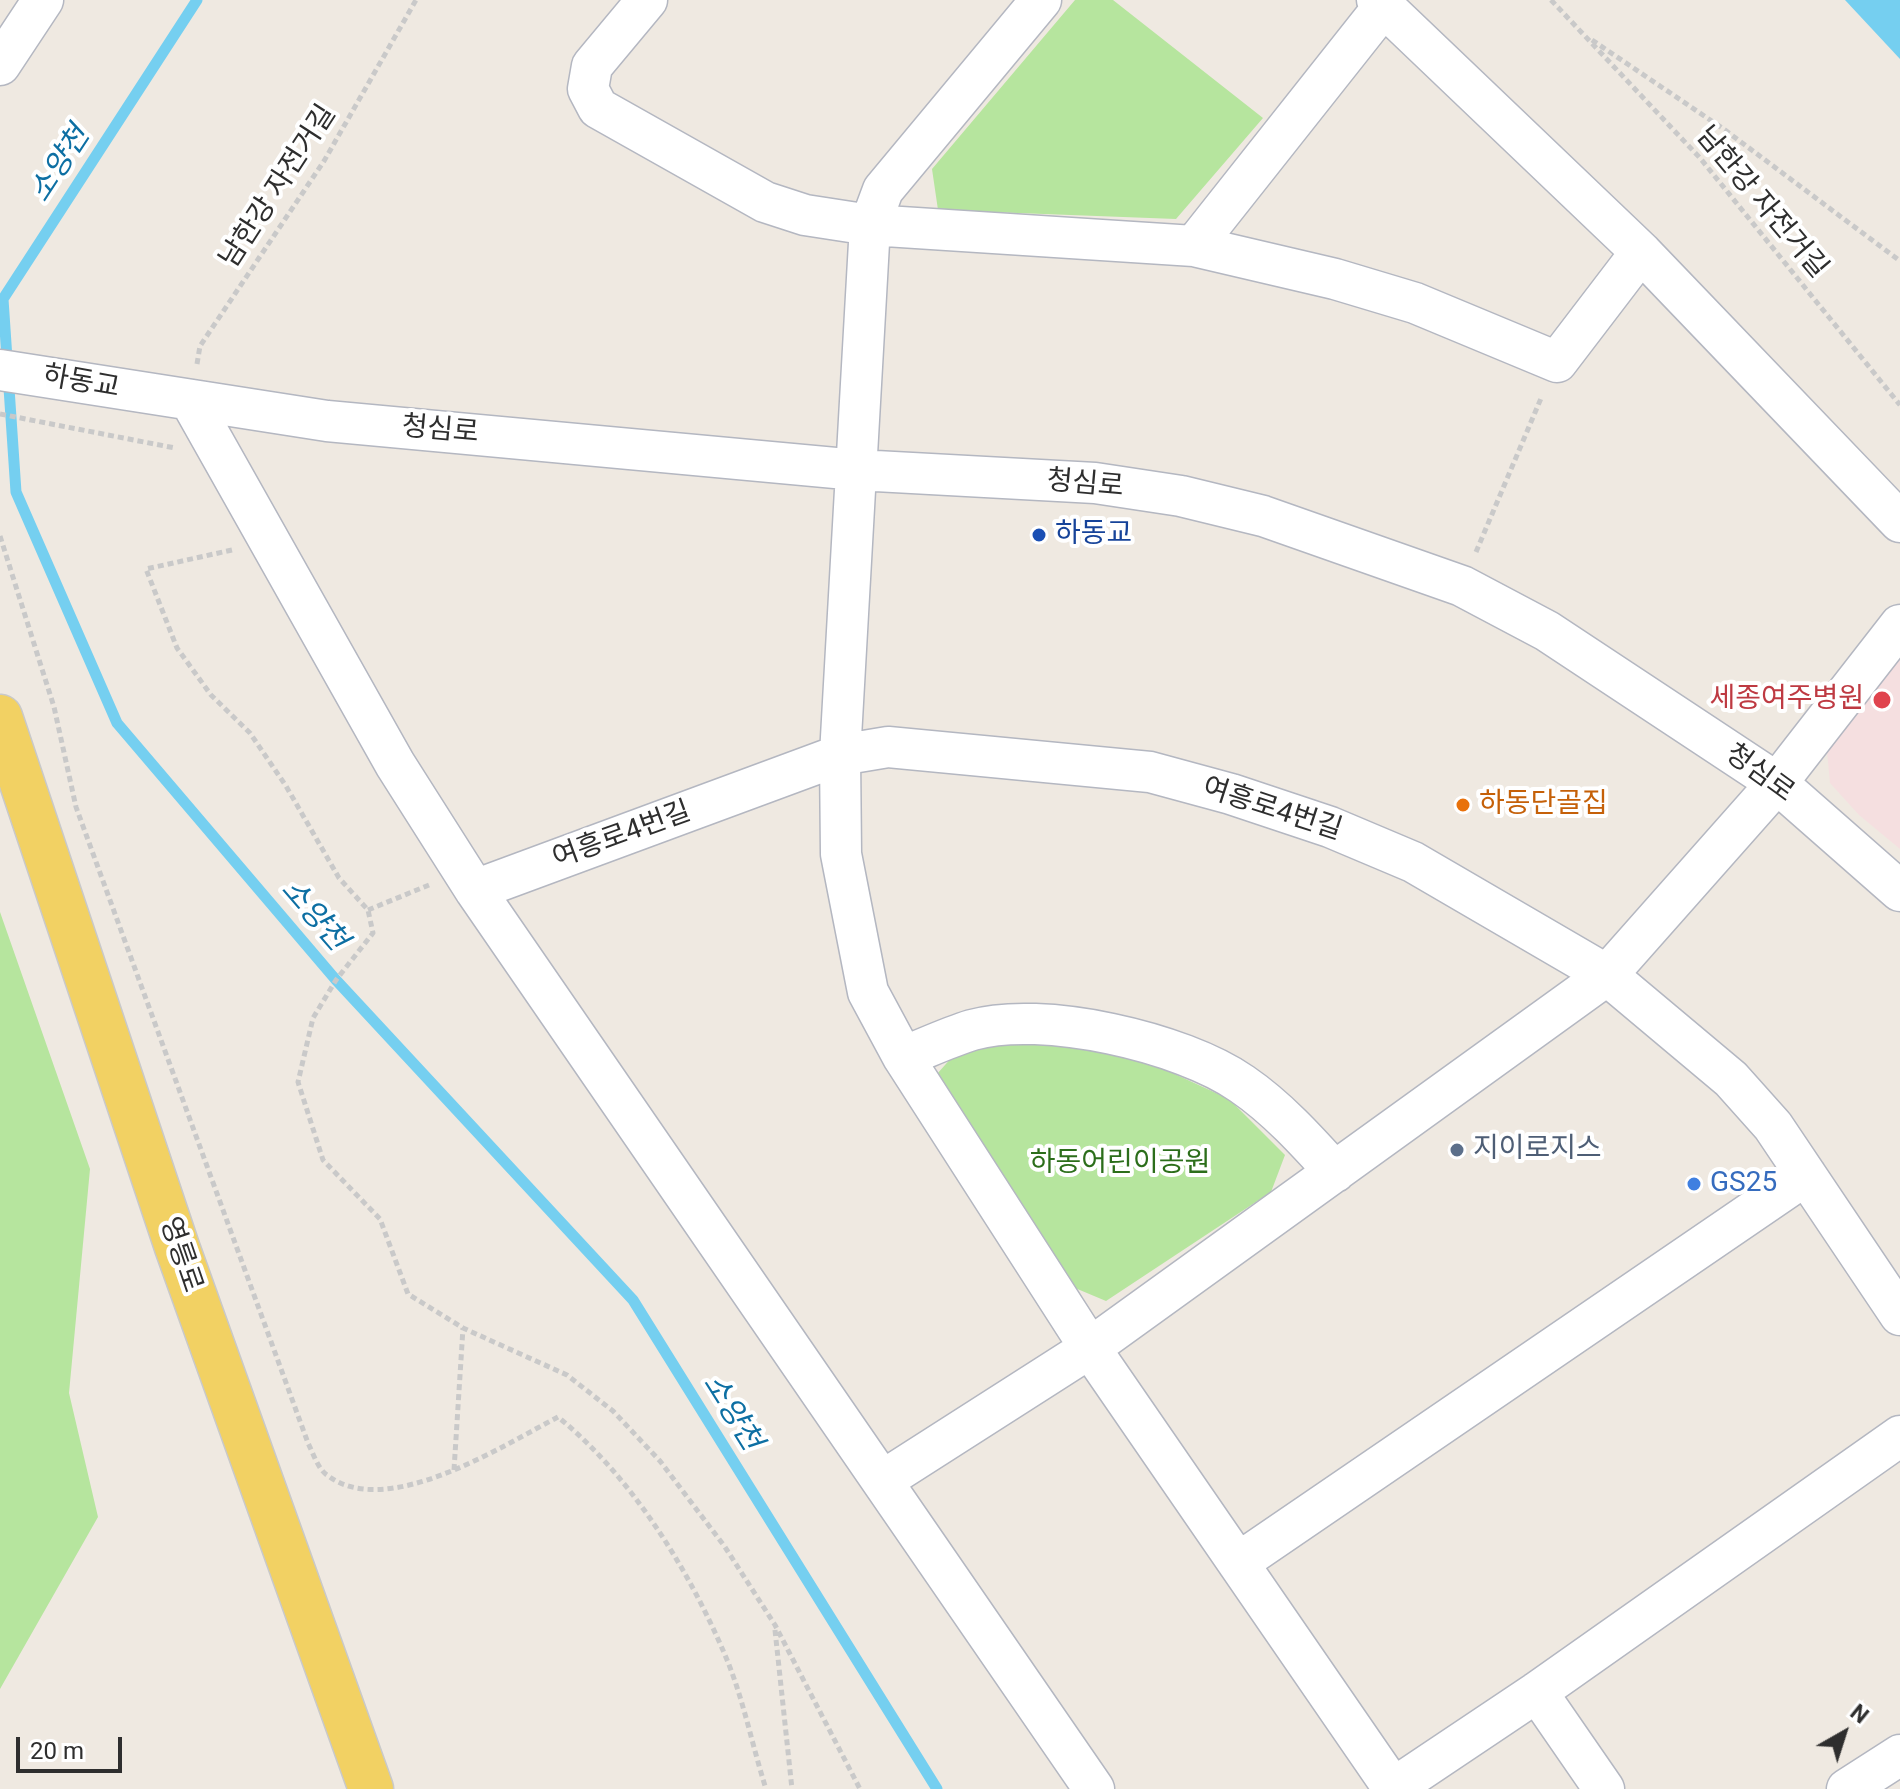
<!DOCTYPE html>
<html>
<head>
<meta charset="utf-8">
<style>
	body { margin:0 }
	#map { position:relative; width:1900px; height:1789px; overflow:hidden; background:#efe9e1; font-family:Roboto,sans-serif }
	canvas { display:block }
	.north { position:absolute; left:1804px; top:1693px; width:80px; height:80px; -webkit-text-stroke:6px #fff; paint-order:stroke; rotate:39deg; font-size:22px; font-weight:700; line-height:32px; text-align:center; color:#2e2e2e }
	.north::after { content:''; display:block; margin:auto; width:28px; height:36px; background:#2e2e2e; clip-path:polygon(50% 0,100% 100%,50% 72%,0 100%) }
	.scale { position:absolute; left:16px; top:1737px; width:106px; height:36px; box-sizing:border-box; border:4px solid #2e2e2e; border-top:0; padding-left:10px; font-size:24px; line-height:28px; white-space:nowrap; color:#2e2e2e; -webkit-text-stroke:6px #fff; paint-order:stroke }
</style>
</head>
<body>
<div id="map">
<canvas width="1900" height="1789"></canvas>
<div class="north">N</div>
<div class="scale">20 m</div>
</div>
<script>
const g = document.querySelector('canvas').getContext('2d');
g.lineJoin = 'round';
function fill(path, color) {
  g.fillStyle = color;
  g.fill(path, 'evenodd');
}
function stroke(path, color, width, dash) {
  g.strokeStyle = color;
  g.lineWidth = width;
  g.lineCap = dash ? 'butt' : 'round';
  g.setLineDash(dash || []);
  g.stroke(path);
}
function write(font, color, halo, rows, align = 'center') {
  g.font = font + ' Roboto,"Noto Sans KR",sans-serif';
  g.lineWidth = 8;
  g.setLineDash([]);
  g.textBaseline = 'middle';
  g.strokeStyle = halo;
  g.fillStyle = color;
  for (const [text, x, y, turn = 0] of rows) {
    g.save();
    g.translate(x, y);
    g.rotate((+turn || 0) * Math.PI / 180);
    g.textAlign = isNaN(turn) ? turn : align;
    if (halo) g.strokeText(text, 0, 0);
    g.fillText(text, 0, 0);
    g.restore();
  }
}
fill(new Path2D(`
	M1900 649V849L1859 815 1830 783 1827 751Z`), '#f5dfe0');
fill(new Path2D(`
	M1075 0H1113L1263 118 1176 219 938 210 932 169Z
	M0 912 90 1169 69 1393 98 1517 0 1689Z
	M1033 1041 1127 1052 1229 1099 1285 1155 1271 1192 1106 1301 1075 1288 937 1074 961 1047Z`), '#b6e59e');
fill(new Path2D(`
	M1845 0H1900V59Z`), '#75cff0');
stroke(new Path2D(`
	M197 0 3 299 16 492 117 723 336 980 633 1300 937 1789`), '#75cff0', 11);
const minor = new Path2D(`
	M647 0 592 66 588 89 598 108 765 202 805 215 870 225 1194 246 1335 279 1415 303 1557 362 1641 252
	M1041 0 883 190 870 225 840 755 841 854 868 992 903 1057 1090 1348 1393 1788
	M1377 0 1641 252 1900 522
	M0 65 43 0
	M1194 246 1384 6
	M0 370 327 421 857 470 1095 483 1181 496 1263 516 1462 586 1547 631 1777 783 1900 891
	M190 400 395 764 475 890 1094 1789
	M475 890 840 755 888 747 1150 772 1231 794 1330 827 1413 862 1607 975 1731 1079 1773 1126 1900 1315
	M903 1057C926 1048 949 1037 972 1030 1042 1010 1182 1042 1242 1084 1277 1108 1306 1140 1335 1172
	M882 1481 1090 1348 1607 975 1777 783 1900 625
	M1238 1563 1806 1175
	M1537 1692 1604 1789
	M1392 1789 1537 1692 1900 1436
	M1847 1789 1900 1755`);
const major = new Path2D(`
	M0 717 177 1247 371 1789`);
stroke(minor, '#b4b7c1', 43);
stroke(major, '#c9c9c9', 47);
stroke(new Path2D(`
	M1551 0 1700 158 1900 405
	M1592 40 1725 130 1900 261
	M197 364 200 346 324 161 416 0
	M0 414 175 448
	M0 536 54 707 76 807 308 1443C313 1453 318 1469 327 1475 386 1521 502 1446 558 1417 631 1476 688 1568 725 1655 743 1697 752 1745 766 1789
	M232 550 146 569 177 648 211 695 250 733 286 786 339 878 368 910 373 933 336 980 313 1018 298 1082 323 1160 380 1219 408 1294 463 1328 567 1375 613 1411 660 1461 725 1547 775 1625 860 1789
	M1476 552 1542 396
	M368 910 429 885
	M454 1470 463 1328
	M775 1630 792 1789`), '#c9c9c9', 5, [6, 4]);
stroke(minor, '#fff', 40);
stroke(major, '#f2d163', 44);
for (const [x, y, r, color] of [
	[1039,535,8,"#1a4fb4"],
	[1882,700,10,"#e0444e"],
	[1463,805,8,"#e8710a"],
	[1457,1150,8,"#5c6f8a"],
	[1694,1184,8,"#3f7fe0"]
]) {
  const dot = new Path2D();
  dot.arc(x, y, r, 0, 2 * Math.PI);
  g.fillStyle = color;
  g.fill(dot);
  stroke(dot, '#fff', 3);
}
write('28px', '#2e2e2e', '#fff', [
	["남한강 자전거길",279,187,-57],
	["남한강 자전거길",1761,203,50],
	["하동교",81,383,10],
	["청심로",440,431,5],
	["청심로",1085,485,5],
	["청심로",1759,774,36],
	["여흥로4번길",1272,810,18],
	["여흥로4번길",622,836,-20],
	["영릉로",180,1255,71]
]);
write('28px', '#164399', '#fff', [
	["하동교",1055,535]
], 'left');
write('28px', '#be3a42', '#fff', [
	["세종여주병원",1864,700]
], 'right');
write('28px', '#c56008', '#fff', [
	["하동단골집",1479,805]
], 'left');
write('28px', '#4e5e75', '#fff', [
	["지이로지스",1473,1150]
], 'left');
write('28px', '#2c6e1b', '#fff', [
	["하동어린이공원",1120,1164]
]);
write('28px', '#366cbe', '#fff', [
	["GS25",1710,1184]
], 'left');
write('italic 30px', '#0d6fa3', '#fff', [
	["소양천",61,165,-57],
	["소양천",313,916,49],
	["소양천",731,1413,58]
]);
</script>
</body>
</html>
